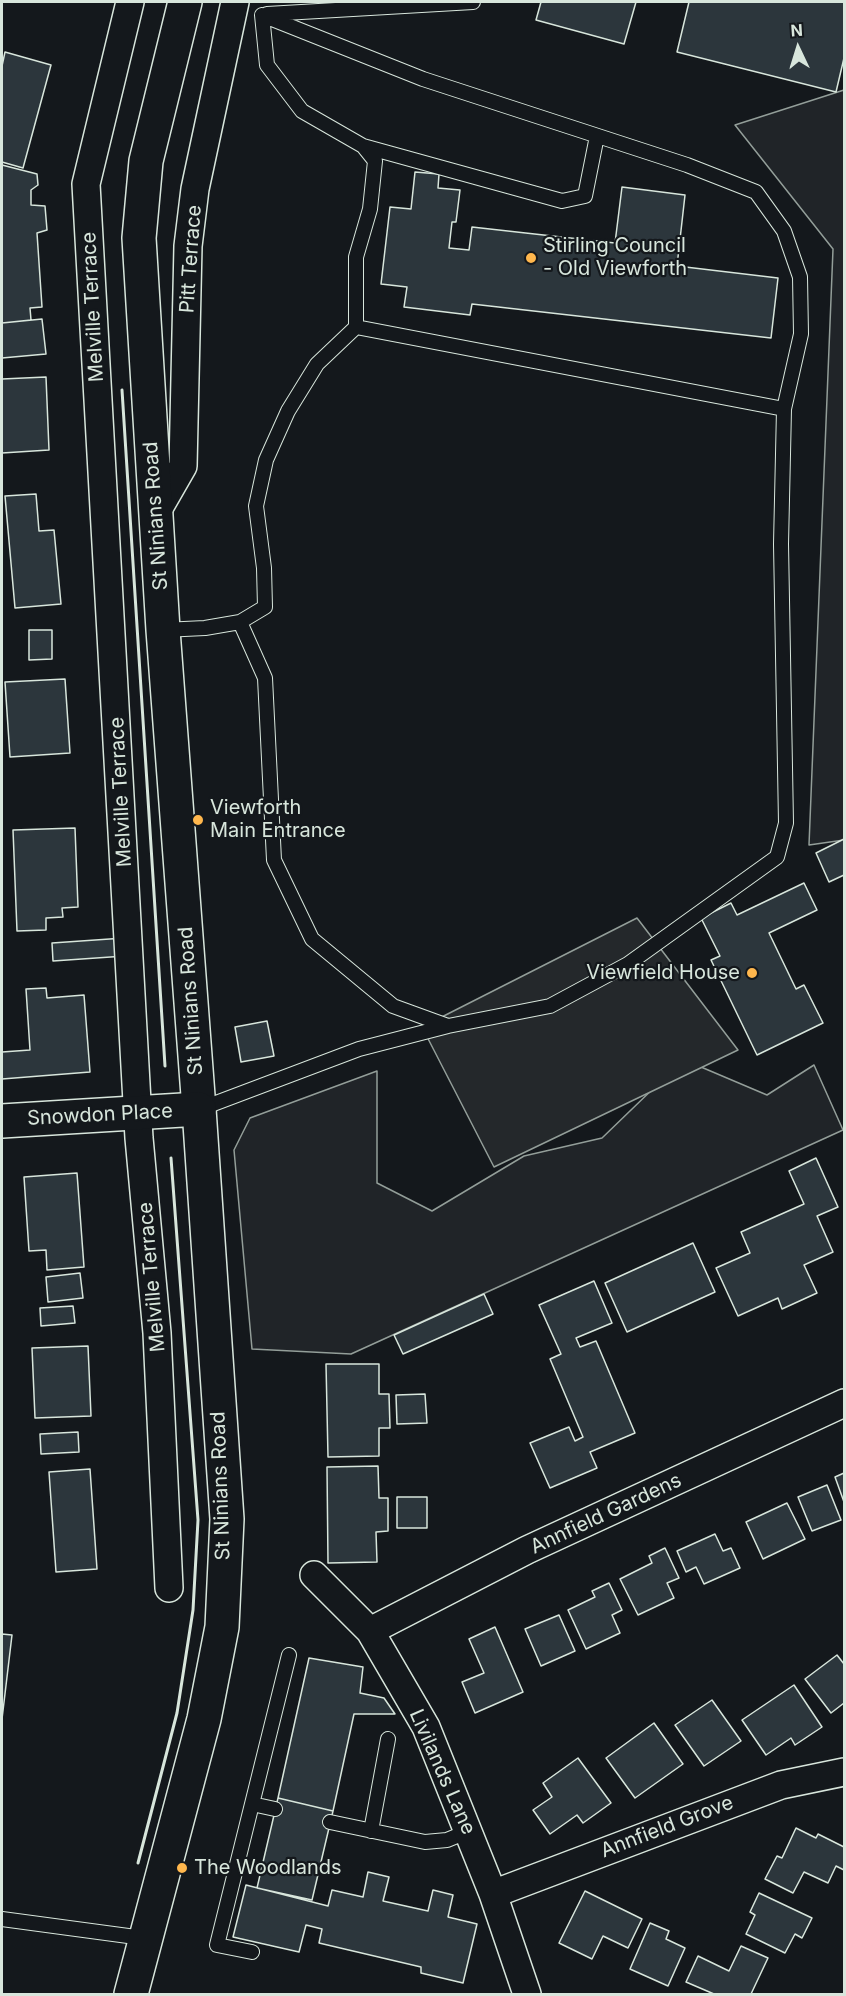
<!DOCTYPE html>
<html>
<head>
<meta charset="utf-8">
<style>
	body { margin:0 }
	#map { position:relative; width:846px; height:1996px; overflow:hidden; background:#14181c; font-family:Inter,sans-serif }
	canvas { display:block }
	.frame { position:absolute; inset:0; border:3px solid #d8e6dc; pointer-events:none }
	.north { position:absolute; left:768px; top:18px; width:60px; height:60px; -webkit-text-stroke:4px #14181c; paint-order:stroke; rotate:356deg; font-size:16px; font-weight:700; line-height:24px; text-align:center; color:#d8e6dc }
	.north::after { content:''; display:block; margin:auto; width:21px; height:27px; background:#d8e6dc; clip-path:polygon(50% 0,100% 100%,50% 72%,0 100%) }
</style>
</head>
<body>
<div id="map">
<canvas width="846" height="1996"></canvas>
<div class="frame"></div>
<div class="north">N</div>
</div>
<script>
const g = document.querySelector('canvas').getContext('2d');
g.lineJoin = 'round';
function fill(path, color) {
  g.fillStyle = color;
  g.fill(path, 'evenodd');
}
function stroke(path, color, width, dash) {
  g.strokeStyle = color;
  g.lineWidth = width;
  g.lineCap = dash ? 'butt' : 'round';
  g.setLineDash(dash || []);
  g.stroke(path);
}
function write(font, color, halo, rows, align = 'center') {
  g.font = font + ' Inter,sans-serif';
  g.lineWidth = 4.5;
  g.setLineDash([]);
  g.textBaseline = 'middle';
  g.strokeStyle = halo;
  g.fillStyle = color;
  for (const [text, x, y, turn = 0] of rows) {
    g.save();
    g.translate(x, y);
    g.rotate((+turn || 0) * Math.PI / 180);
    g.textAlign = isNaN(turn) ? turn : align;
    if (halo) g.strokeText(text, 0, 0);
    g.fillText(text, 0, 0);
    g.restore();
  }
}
const green = new Path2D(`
	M844 90V840L809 845 833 249 735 125Z
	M814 1065 843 1130 351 1354 252 1349 234 1150 250 1118 377 1071V1183L432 1211 524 1156 602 1138 660 1082 701 1067 767 1095Z`);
fill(green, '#202428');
stroke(green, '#939e99', 1.5);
const parking = new Path2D(`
	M637 918 738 1050 494 1167 422 1027Z`);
fill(parking, '#24282b');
stroke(parking, '#939e99', 1.5);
const building = new Path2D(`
	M541 2H636L624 44 536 20Z
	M689 2H844V58L836 92 677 52Z
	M5 52 51 65 23 168 2 162V66Z
	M2 165 37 174 38 185 31 190V205L45 206 47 230 37 233 42 307 30 308 31 320 2 323Z
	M415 172 439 174 438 188 460 190 456 222H452L449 248 469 250 472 227 615 243 622 187 685 195 677 266 778 278 771 338 472 304 470 315 404 307 407 287 381 284 390 207 411 209Z
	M42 319 46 354 2 358V323Z
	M46 377 49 450 2 453V379Z
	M36 494 39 531 54 530 61 604 15 608 5 496Z
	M29 630H52V659L29 660Z
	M65 679 70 753 10 757 5 682Z
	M75 828 78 907 62 908 63 917 46 918V930L17 931 13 830Z
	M844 839V875L829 882 816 853Z
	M804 883 817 910 769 933 796 989 804 985 823 1023 757 1055 711 960 720 956 701 918 731 903 737 915Z
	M124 938 125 956 53 961 52 943Z
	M46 988 47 998 84 995 90 1072 2 1079V1052L30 1050 26 989Z
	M267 1021 274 1056 241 1062 235 1027Z
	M816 1158 838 1207 817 1216 833 1252 804 1265 817 1293 782 1309 778 1298 738 1316 716 1268 750 1253 741 1232 804 1204 789 1171Z
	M77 1173 84 1267 47 1270 46 1250 29 1251 24 1177Z
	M693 1243 715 1292 627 1332 605 1283Z
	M80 1273 83 1298 48 1302 46 1277Z
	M594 1281 612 1323 576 1338 580 1347 596 1341 635 1433 590 1452 597 1468 550 1488 530 1443 569 1427 575 1441 583 1437 550 1359 561 1354 539 1305Z
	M484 1294 493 1314 403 1354 394 1335Z
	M73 1306 75 1323 41 1326 40 1308Z
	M88 1346 91 1416 35 1418 32 1348Z
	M326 1364H379V1394H389L390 1428H379V1456L328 1457Z
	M425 1394 427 1423 397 1424 396 1395Z
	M78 1432 79 1452 41 1454 40 1434Z
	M378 1466 379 1498H388V1531L376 1532 377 1562 328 1563 327 1467Z
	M90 1469 97 1569 56 1572 49 1472Z
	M844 1473V1502L835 1477Z
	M827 1485 841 1520 812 1531 798 1497Z
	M397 1497H427V1528H397Z
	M787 1503 805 1539 763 1559 746 1522Z
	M715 1534 723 1551 731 1548 740 1568 704 1584 696 1567 686 1572 677 1551Z
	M665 1548 679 1578 667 1583 674 1598 638 1615 620 1579 652 1563 649 1556Z
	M609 1583 622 1610 612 1615 620 1633 586 1649 568 1610 595 1597 592 1591Z
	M559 1615 575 1651 541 1666 525 1629Z
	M495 1627 523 1692 475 1713 462 1682 484 1673 469 1639Z
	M2 1634 12 1635 2 1719Z
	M837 1655 844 1664V1703L831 1713 805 1679Z
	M309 1658 363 1667 360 1693 384 1698 395 1714H354L333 1811 278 1798Z
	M794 1685 822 1727 795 1745 791 1738 766 1755 742 1720Z
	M712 1700 741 1741 704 1766 675 1725Z
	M654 1723 683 1764 635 1798 606 1758Z
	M578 1758 611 1803 583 1823 577 1815 550 1834 533 1810 552 1797 543 1783Z
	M278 1798 333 1811 312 1900 257 1888Z
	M796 1828 816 1838 818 1834 844 1847V1870L836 1866 828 1883 804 1872 793 1893 765 1879 777 1856 782 1858Z
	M368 1872 389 1877 383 1901 428 1911 433 1890 453 1895 448 1917 477 1924 463 1983 421 1973V1967L319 1943 322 1929 306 1925 299 1952 233 1937 246 1885 328 1906 332 1890 363 1897Z
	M585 1891 642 1919 628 1948 603 1936 592 1959 559 1943Z
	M759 1893 812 1918 802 1938 795 1934 785 1953 746 1934 755 1915 750 1912Z
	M650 1923 669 1931 666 1939 685 1948 668 1986 630 1969Z
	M741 1946 768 1958 751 1994H714L686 1982 698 1956 729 1971Z`);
fill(building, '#2c363c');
stroke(building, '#d8e6dc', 1.5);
const service = new Path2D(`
	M267 14 473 2
	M363 146 562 201 585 196 597 136
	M356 327V257L370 209 375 161 363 146 302 111 267 65 262 15 423 79 687 165 756 192 784 231 800 277 801 334 784 409
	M163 630 205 628 240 622 265 678 274 860 312 939 393 1006 448 1026 550 1006 628 964 777 857 786 823 781 544 784 409 356 327 317 364 288 411 266 460 256 506 264 568 265 607 240 622
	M200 1109 359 1049 448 1026
	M252 1804 275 1809
	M330 1822 425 1842 447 1840 469 1831
	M371 1831 388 1739
	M2 1919 143 1938
	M252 1952 217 1945 289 1655`);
const minor = new Path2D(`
	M130 2 86 184 139 1138 157 1333 169 1588
	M156 513 183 466 188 246 195 189 235 2
	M314 1575 370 1631 426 1727 493 1894 527 1994
	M370 1631 527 1550 844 1403
	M493 1894 781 1785 844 1772`);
const tertiary = new Path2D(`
	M185 2 146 161 139 238 163 630 199 1109`);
const secondary = new Path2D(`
	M2 1121 199 1109 227 1519 222 1627 204 1719 131 1994`);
stroke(service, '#d8e6dc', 16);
stroke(minor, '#d8e6dc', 30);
stroke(tertiary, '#d8e6dc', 36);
stroke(secondary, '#d8e6dc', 36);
stroke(service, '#14181c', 14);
stroke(minor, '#14181c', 27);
stroke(tertiary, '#14181c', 33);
stroke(secondary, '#14181c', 33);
stroke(new Path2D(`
	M122 390 165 1066
	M138 1863 177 1713 193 1610 198 1520 171 1158`), '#d8e6dc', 3);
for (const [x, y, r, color] of [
	[531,258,6,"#ffb74d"],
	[198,820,6,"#ffb74d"],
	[752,973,6,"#ffb74d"],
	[182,1868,6,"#ffb74d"]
]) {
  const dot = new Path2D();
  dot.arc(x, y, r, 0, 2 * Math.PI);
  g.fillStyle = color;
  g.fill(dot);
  stroke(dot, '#14181c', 2);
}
write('20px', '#d8e6dc', '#14181c', [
	["Stirling Council",543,246],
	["- Old Viewforth",543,269],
	["Viewforth",210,808],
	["Main Entrance",210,831],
	["Viewfield House",740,973,"right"],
	["The Woodlands",194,1868]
], 'left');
write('20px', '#d8e6dc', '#14181c', [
	["Pitt Terrace",191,259,-86],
	["Melville Terrace",93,307,-93],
	["St Ninians Road",156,516,-94],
	["Melville Terrace",121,792,-93],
	["St Ninians Road",191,1001,-94],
	["Snowdon Place",100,1115,-3],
	["Melville Terrace",152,1277,-95],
	["St Ninians Road",221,1486,-92],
	["Annfield Gardens",606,1514,-25],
	["Livilands Lane",442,1772,66],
	["Annfield Grove",667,1827,-21]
]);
</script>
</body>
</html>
